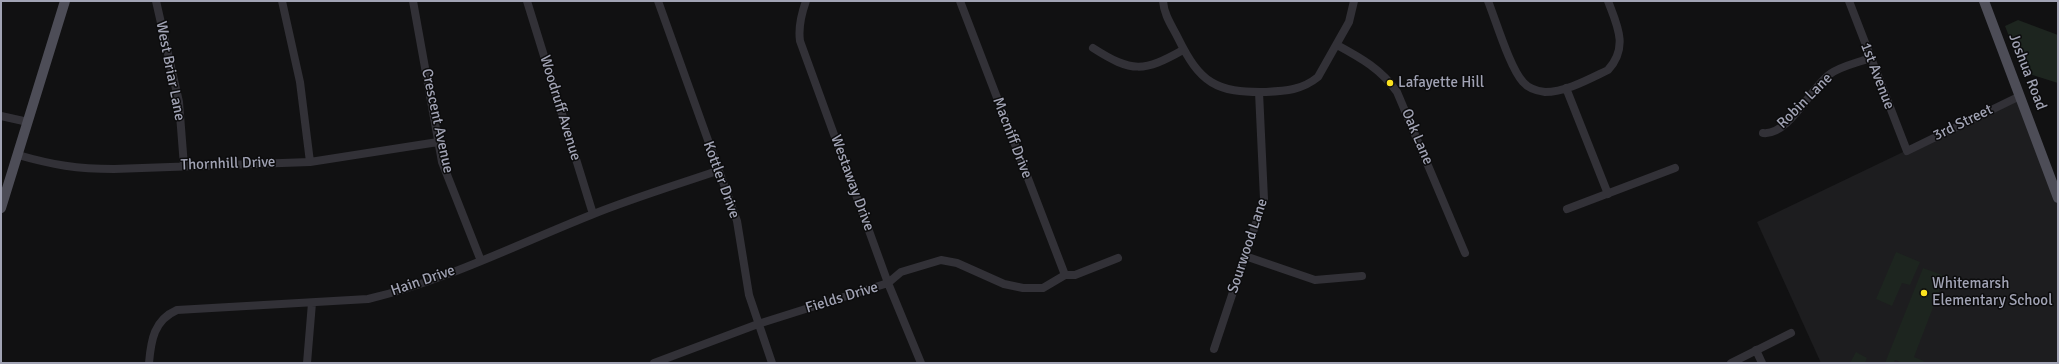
<!DOCTYPE html>
<html>
<head>
<meta charset="utf-8">
<style>
	body { margin:0 }
	#map { position:relative; width:2059px; height:364px; overflow:hidden; background:#111112; font-family:Signika,sans-serif }
	canvas { display:block }
	.frame { position:absolute; inset:0; border:2px solid #a1a3b4; pointer-events:none }
</style>
</head>
<body>
<div id="map">
<canvas width="2059" height="364"></canvas>
<div class="frame"></div>
</div>
<script>
const g = document.querySelector('canvas').getContext('2d');
g.lineJoin = 'round';
function fill(path, color) {
  g.fillStyle = color;
  g.fill(path, 'evenodd');
}
function stroke(path, color, width, dash) {
  g.strokeStyle = color;
  g.lineWidth = width;
  g.lineCap = dash ? 'butt' : 'round';
  g.setLineDash(dash || []);
  g.stroke(path);
}
function write(font, color, halo, rows, align = 'center') {
  g.font = font + ' Signika,sans-serif';
  g.lineWidth = 3;
  g.setLineDash([]);
  g.textBaseline = 'middle';
  g.strokeStyle = halo;
  g.fillStyle = color;
  for (const [text, x, y, turn = 0] of rows) {
    g.save();
    g.translate(x, y);
    g.rotate((+turn || 0) * Math.PI / 180);
    g.textAlign = isNaN(turn) ? turn : align;
    if (halo) g.strokeText(text, 0, 0);
    g.fillText(text, 0, 0);
    g.restore();
  }
}
fill(new Path2D(`
	M2020 96 2058 198V363H1821L1757 222Z`), '#1d1d1f');
fill(new Path2D(`
	M2018 20 2058 35V83L2023 72 2005 26Z
	M1896 252 1920 262 1910 285 1902 283 1892 306 1876 299Z
	M1923 268 1945 276 1914 357 1924 361 1923 363H1903L1895 360 1894 363H1885Z
	M1856 352 1867 358 1865 363H1850Z`), '#1d251f');
stroke(new Path2D(`
	M156 1 179 102 184 166
	M282 1 300 82 310 162
	M413 1 442 162 481 261
	M527 1 593 214
	M658 1 737 221 749 295 772 363
	M806 1C801 15 798 27 800 41L888 283 921 363
	M960 1 1065 275
	M1163 1C1164 15 1172 26 1178 38 1200 83 1216 93 1266 92 1286 91 1302 90 1318 77L1349 22 1354 1
	M1488 1C1496 21 1510 68 1523 82 1528 88 1537 91 1545 92 1566 92 1589 79 1608 70 1629 47 1617 25 1608 1
	M1849 1 1907 151 2020 96
	M1337 45C1361 58 1381 69 1397 92L1465 253
	M1093 48C1132 73 1144 72 1183 50
	M1566 88 1608 194
	M1 116 28 122
	M1763 133C1789 136 1811 87 1830 74 1841 66 1857 63 1870 58
	M18 155C53 165 77 169 114 169L310 162 438 142
	M1567 209 1675 168
	M1245 256 1315 280 1362 276
	M1214 349 1264 199 1259 92
	M1756 350 1762 363
	M149 363C151 340 154 320 177 310L368 299C445 281 518 244 591 215 633 198 676 185 717 171
	M307 363 312 303
	M654 363 758 324 888 283 901 272 941 260 957 263 1004 284 1023 288H1043L1065 275H1075L1118 258
	M1731 363 1791 333`), '#323137', 8);
stroke(new Path2D(`
	M1984 1 2058 198
	M1 208 65 1`), '#4d4d57', 10);
for (const [x, y, r, color] of [
	[1390,83,4,"#fce31f"],
	[1924,293,4,"#fce31f"]
]) {
  const dot = new Path2D();
  dot.arc(x, y, r, 0, 2 * Math.PI);
  g.fillStyle = color;
  g.fill(dot);
  stroke(dot, '#0c0c0d', 1.5);
}
write('15px', '#a1a3b4', '#0c0c0d', [
	["West Briar Lane",170,71,79],
	["Joshua Road",2027,72,69],
	["1st Avenue",1877,76,69],
	["Robin Lane",1805,101,-45],
	["Woodruff Avenue",560,108,73],
	["Crescent Avenue",437,121,78],
	["3rd Street",1963,123,-26],
	["Oak Lane",1417,137,67],
	["Macniff Drive",1012,138,69],
	["Thornhill Drive",228,164,-2],
	["Kottler Drive",721,180,70],
	["Westaway Drive",852,183,70],
	["Sourwood Lane",1248,246,-72],
	["Hain Drive",423,281,-19],
	["Fields Drive",842,298,-17]
]);
write('15px', '#a1a3b4', '#0c0c0d', [
	["Lafayette Hill",1398,83],
	["Whitemarsh",1932,284],
	["Elementary School",1932,301]
], 'left');
</script>
</body>
</html>
